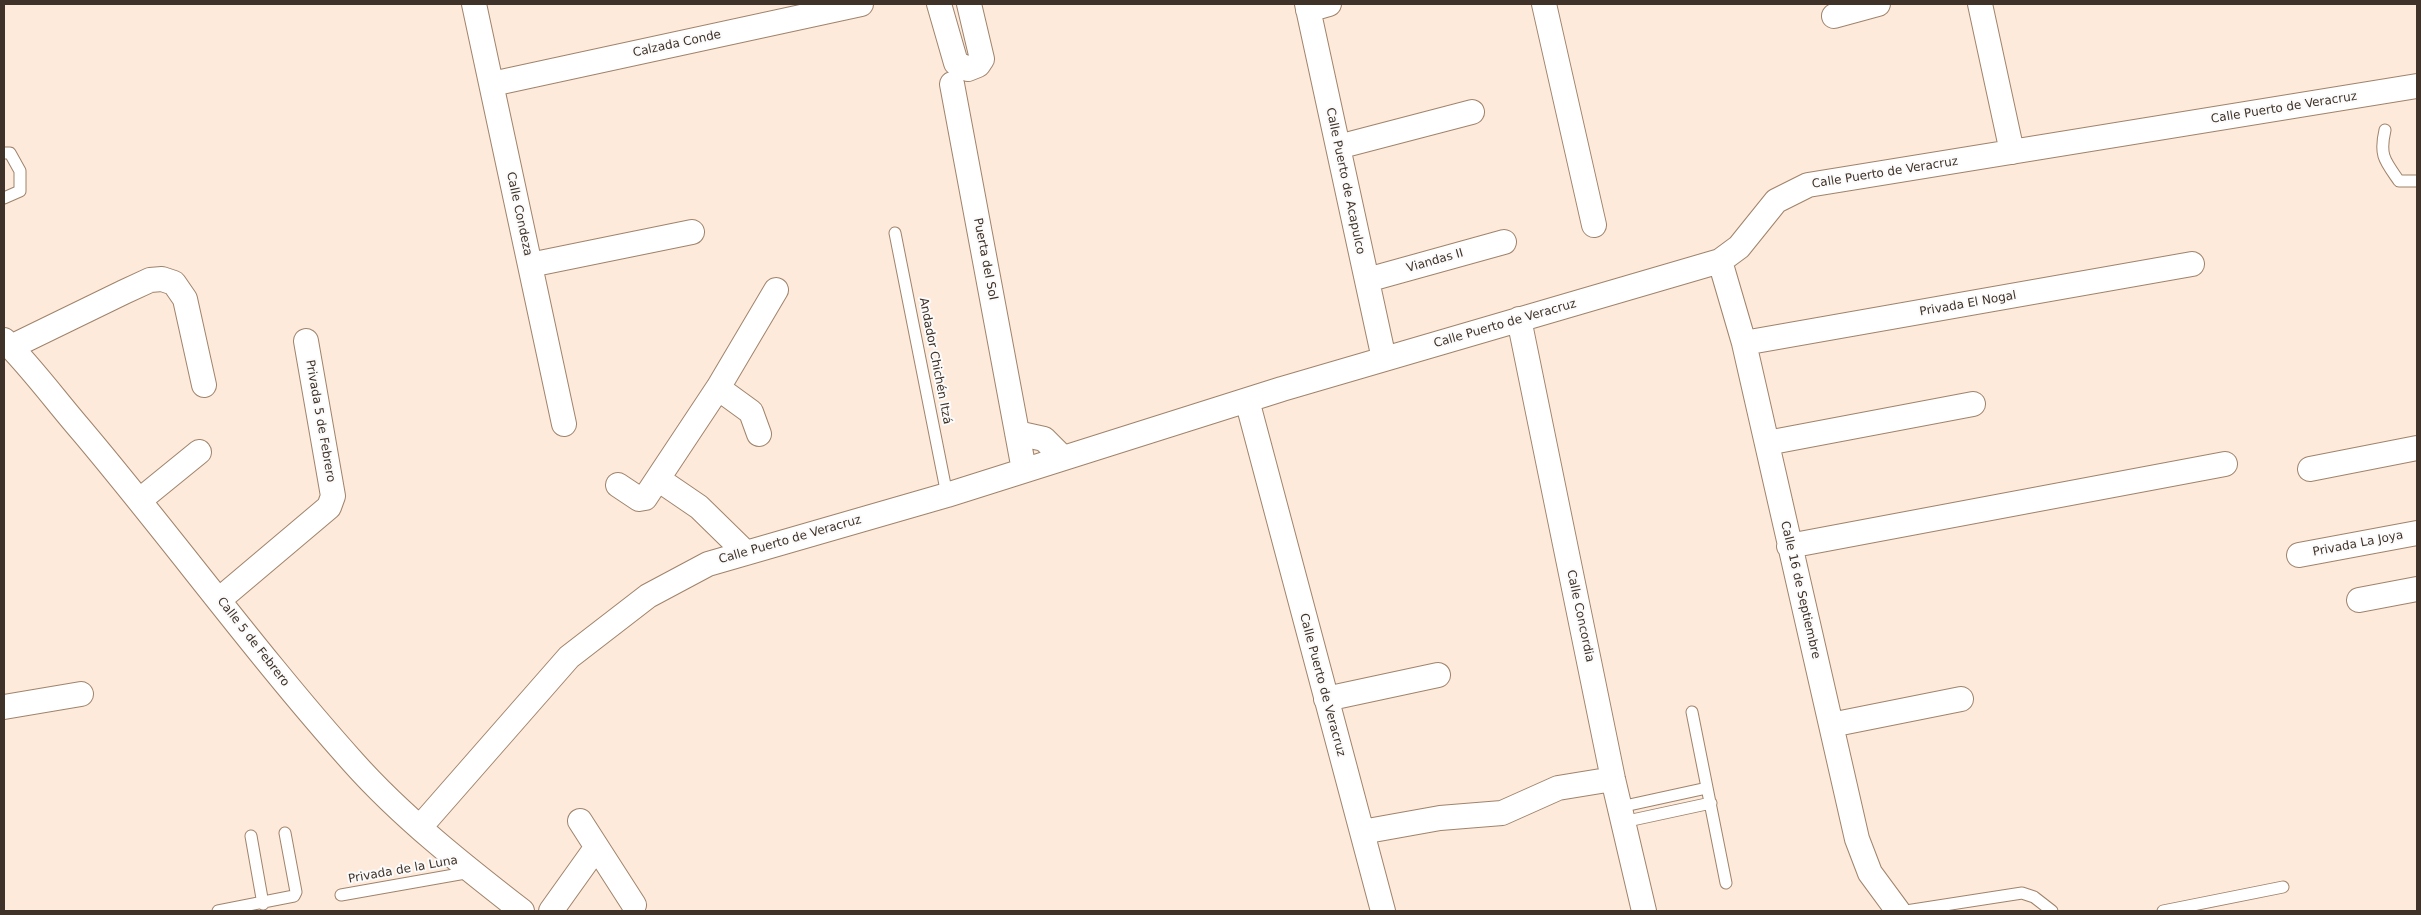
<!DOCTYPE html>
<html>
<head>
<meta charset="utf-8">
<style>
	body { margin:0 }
	#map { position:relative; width:2421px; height:915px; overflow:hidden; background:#fdeada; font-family:"DejaVu Sans",sans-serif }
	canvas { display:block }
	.frame { position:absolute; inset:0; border:5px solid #3f3228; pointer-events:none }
</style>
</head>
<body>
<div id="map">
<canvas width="2421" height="915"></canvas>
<div class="frame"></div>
</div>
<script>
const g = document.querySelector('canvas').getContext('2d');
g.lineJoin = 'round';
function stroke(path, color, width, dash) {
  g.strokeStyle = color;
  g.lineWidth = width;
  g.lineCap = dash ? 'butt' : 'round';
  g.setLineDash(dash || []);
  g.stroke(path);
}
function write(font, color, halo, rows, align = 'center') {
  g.font = font + ' "DejaVu Sans",sans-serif';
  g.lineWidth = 4;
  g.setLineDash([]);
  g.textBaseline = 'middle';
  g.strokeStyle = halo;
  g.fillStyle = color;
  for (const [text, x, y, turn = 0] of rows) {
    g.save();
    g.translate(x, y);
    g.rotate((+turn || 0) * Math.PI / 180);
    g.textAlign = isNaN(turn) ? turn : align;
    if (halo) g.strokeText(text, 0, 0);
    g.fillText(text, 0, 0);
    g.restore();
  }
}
const lane = new Path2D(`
	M2385 130C2379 156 2385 161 2399 181H2417
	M4 153H10L20 171V191L4 198
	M895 233 947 495
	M1692 712 1726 883
	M1620 807 1707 788
	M1623 822 1711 803
	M251 836 263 904
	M341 895 471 872
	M218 911 294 896 296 892 285 833
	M1906 911 2022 893 2034 897 2052 911
	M2163 911 2283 887`);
const street = new Path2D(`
	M474 4 564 424
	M939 4 956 63 968 69 978 65 982 59 969 4
	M1307 4 1384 359
	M1544 4 1594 225
	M1980 4 2012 152
	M1308 10 1329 4
	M1834 16 1878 4
	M492 84 861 4
	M952 84 1024 470
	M1338 147 1472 112
	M1720 261 1744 343 1857 839 1870 873 1898 911
	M530 265 692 232
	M1367 280 1504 242
	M1519 319 1613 779 1644 911
	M4 340C32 368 56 401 82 431 174 540 258 656 353 762 402 817 464 866 522 911
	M1744 343 2192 264
	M11 347 124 292 150 280 162 279 174 283 185 299 204 385
	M718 388 751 412 759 434
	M1247 400 1383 911
	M1017 433 1044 439 1063 458
	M1767 443 1973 404
	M2310 469 2417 448
	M658 479 699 507 746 553
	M618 485 639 499 645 498 718 388 776 290
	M140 500 199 452
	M1789 546 2225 464
	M2299 555 2417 533
	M220 599 329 507 333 496 306 341
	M2359 600 2417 589
	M1326 699 1438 675
	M4 707 81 694
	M1831 725 1961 699
	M580 821 634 905
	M421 826 569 657 648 596 708 564 947 495 1282 389 1720 261 1739 247 1776 201 1808 185 2417 86
	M1362 832 1440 818 1502 813 1558 788 1613 779
	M551 911 596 848`);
stroke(lane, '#a0836b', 13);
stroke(street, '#a0836b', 26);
stroke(lane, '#fff', 11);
stroke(street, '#fff', 24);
write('12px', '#3f3228', '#fbfbfb', [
	["Calzada Conde",677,44,-12],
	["Calle Puerto de Veracruz",2284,108,-9],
	["Calle Puerto de Veracruz",1885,173,-9],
	["Calle Puerto de Acapulco",1345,181,78],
	["Calle Condeza",519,214,78],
	["Puerta del Sol",985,259,79],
	["Viandas II",1435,261,-16],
	["Privada El Nogal",1968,304,-10],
	["Calle Puerto de Veracruz",1505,324,-16],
	["Andador Chichén Itzá",935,361,79],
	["Privada 5 de Febrero",320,421,80],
	["Calle Puerto de Veracruz",790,540,-16],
	["Privada La Joya",2358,544,-11],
	["Calle 16 de Septiembre",1800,590,77],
	["Calle Concordia",1580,616,78],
	["Calle 5 de Febrero",253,642,52],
	["Calle Puerto de Veracruz",1322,685,75],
	["Privada de la Luna",403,870,-10]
]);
</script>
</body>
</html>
